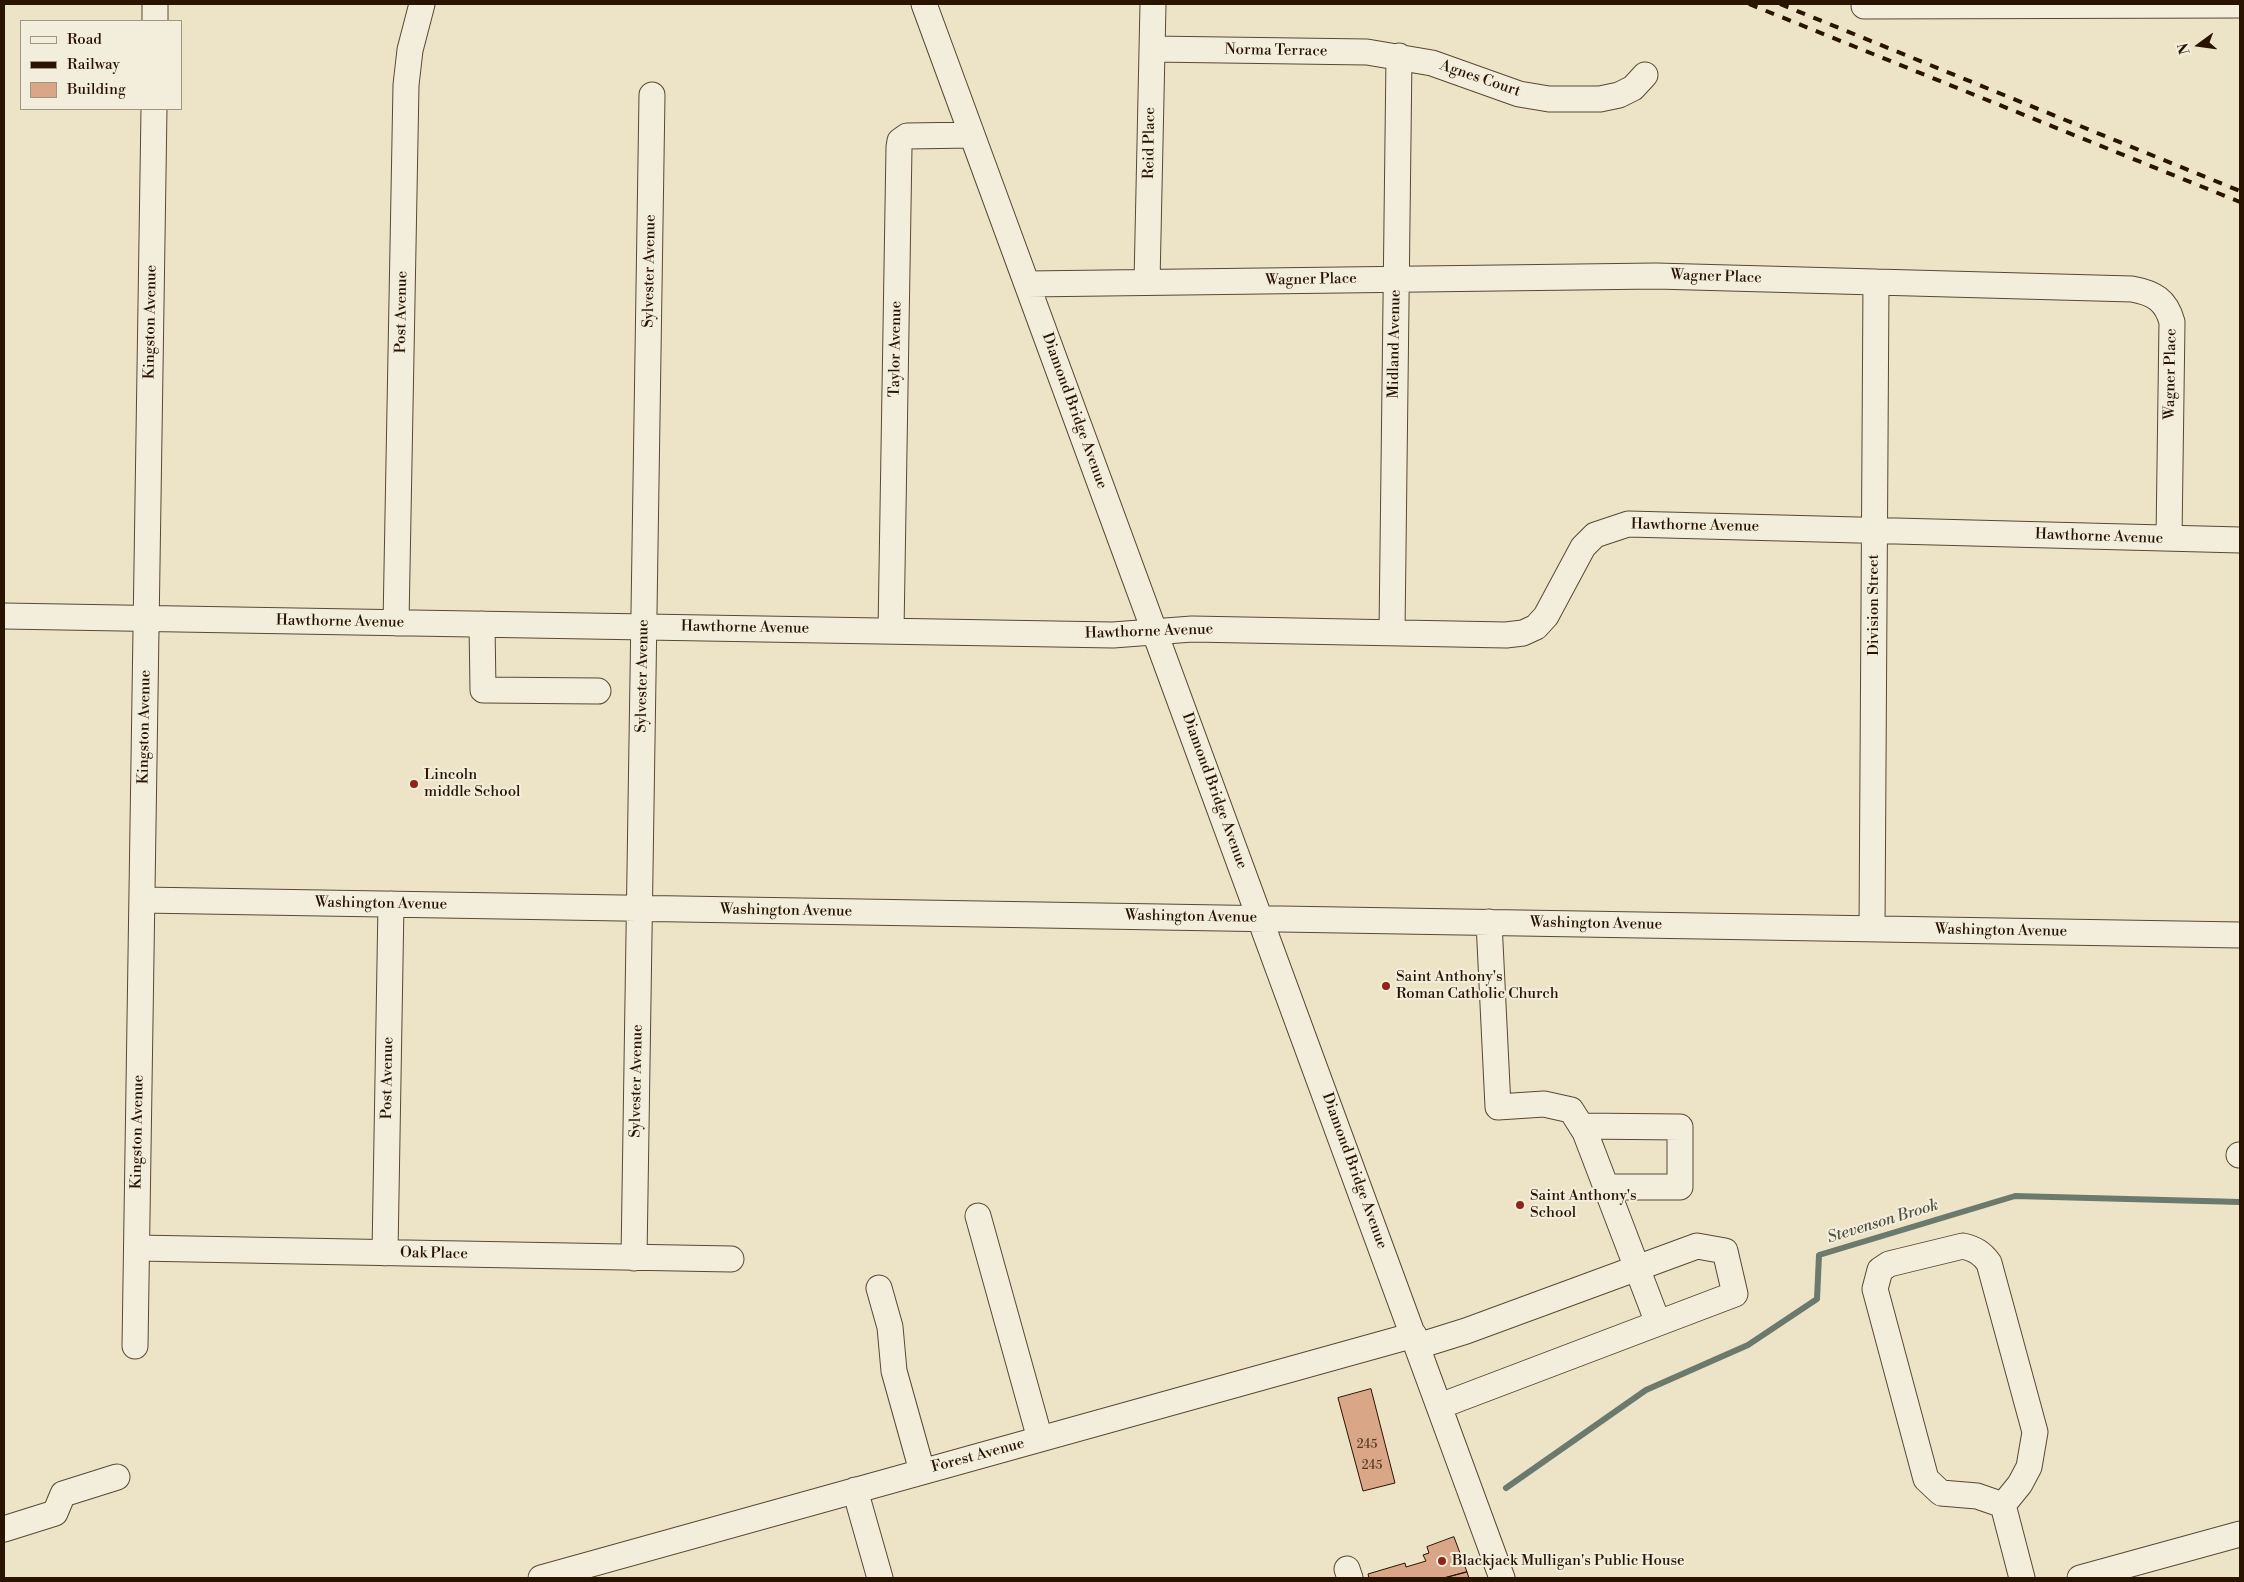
<!DOCTYPE html>
<html>
<head>
<meta charset="utf-8">
<style>
	body { margin:0 }
	#map { position:relative; width:2244px; height:1582px; overflow:hidden; background:#ede4c8; font-family:"Libre Bodoni",serif }
	canvas { display:block }
	.frame { position:absolute; inset:0; border:5px solid #281400; pointer-events:none }
	.legend { position:absolute; left:20px; top:20px; width:162px; height:90px; box-sizing:border-box; background:#f3eddb; border:1px solid #a29683; margin:0; padding:6px 9px; list-style:none; font-size:15px; color:#281400 }
	.legend li { display:flex; align-items:center; gap:10px; height:25px }
	.legend b { width:25px; border:1px solid #a29683 }
	.north { position:absolute; left:2174px; top:20px; width:50px; height:50px; -webkit-text-stroke:4px #f3eddb; paint-order:stroke; rotate:256deg; font-size:14px; font-weight:700; line-height:20px; text-align:center; color:#281400 }
	.north::after { content:''; display:block; margin:auto; width:18px; height:22px; background:#281400; clip-path:polygon(50% 0,100% 100%,50% 72%,0 100%) }
</style>
</head>
<body>
<div id="map">
<canvas width="2244" height="1582"></canvas>
<div class="frame"></div>
<ul class="legend">
<li><b style="height:6px;background:#f3eddb"></b>Road</li>
<li><b style="height:6px;background:#281400"></b>Railway</li>
<li><b style="height:14px;background:#d9a688"></b>Building</li>
</ul>
<div class="north">N</div>
</div>
<script>
const g = document.querySelector('canvas').getContext('2d');
g.lineJoin = 'round';
function stroke(path, color, width, dash) {
  g.strokeStyle = color;
  g.lineWidth = width;
  g.lineCap = dash ? 'butt' : 'round';
  g.setLineDash(dash || []);
  g.stroke(path);
}
function fill(path, color) {
  g.fillStyle = color;
  g.fill(path, 'evenodd');
}
function write(font, color, halo, rows, align = 'center') {
  g.font = font + ' "Libre Bodoni",serif';
  g.lineWidth = 4;
  g.setLineDash([]);
  g.textBaseline = 'middle';
  g.strokeStyle = halo;
  g.fillStyle = color;
  for (const [text, x, y, turn = 0] of rows) {
    g.save();
    g.translate(x, y);
    g.rotate((+turn || 0) * Math.PI / 180);
    g.textAlign = isNaN(turn) ? turn : align;
    if (halo) g.strokeText(text, 0, 0);
    g.fillText(text, 0, 0);
    g.restore();
  }
}
stroke(new Path2D(`
	M1506 1488 1646 1390 1748 1345 1817 1299 1819 1255 2015 1196 2240 1202`), '#6c7a6e', 6);
const building = new Path2D(`
	M1371 1389 1395 1483 1363 1491 1338 1398Z
	M1454 1537 1467 1572 1444 1578H1369L1368 1574 1405 1563 1406 1567 1426 1561 1423 1555 1429 1553 1427 1547Z
	M1467 1572 1469 1578H1444Z`);
fill(building, '#d9a688');
stroke(building, '#281400', 1);
const minor = new Path2D(`
	M155 4V21
	M924 4 1502 1578
	M1864 6 2240 5
	M1152 49 1367 52 1432 63 1519 94 1549 99H1600L1619 95 1633 88 1645 75
	M1147 282 1153 4
	M1027 284 1656 276 2132 289C2154 293 2166 300 2172 322L2169 538
	M4 616 1113 635 1192 629 1506 635 1523 633 1536 627 1546 616 1583 547 1595 535 1628 524 2240 540
	M396 623 406 85 410 50 422 4
	M482 624 483 690 598 691
	M891 631 899 147 900 141 907 136 972 135
	M1392 632 1399 56
	M142 900 2240 935
	M1489 922 1498 1107 1544 1104 1571 1110 1585 1132 1658 1323
	M1872 929 1876 282
	M1581 1126 1680 1127V1187H1606
	M2239 1155H2240
	M978 1216 1040 1439
	M1963 1246C1975 1249 1982 1253 1989 1263L2035 1432 2029 1467 2020 1484 2003 1505 1977 1496 1941 1493 1926 1479 1875 1289 1880 1270 1889 1264Z
	M137 1248 731 1259
	M385 1253 391 904
	M634 1258 652 95
	M879 1288 890 1327 894 1371 922 1471
	M135 1346 154 109
	M1418 1346 1466 1331 1697 1246 1725 1251 1735 1294 1440 1406
	M855 1490 880 1578
	M2003 1505 2022 1578
	M4 1529 55 1513 63 1494 117 1477
	M1347 1569 1350 1578
	M541 1578 1414 1335
	M2080 1578 2240 1534`);
stroke(minor, '#594832', 27);
stroke(minor, '#f3eddb', 25);
stroke(new Path2D(`
	M1749 4 2240 202
	M1780 4 2240 191`), '#281400', 4, [9, 9]);
for (const [x, y, r, color] of [
	[414,784,5,"#8f2418"],
	[1386,986,5,"#8f2418"],
	[1520,1205,5,"#8f2418"],
	[1442,1561,5,"#8f2418"]
]) {
  const dot = new Path2D();
  dot.arc(x, y, r, 0, 2 * Math.PI);
  g.fillStyle = color;
  g.fill(dot);
  stroke(dot, '#f3eddb', 2);
}
write('12px', '#543822', null, [
	["245",1367,1445],
	["245",1372,1466]
]);
write('15px', '#281400', '#f3eddb', [
	["Norma Terrace",1276,51,1],
	["Agnes Court",1480,79,19],
	["Reid Place",1150,143,-89],
	["Sylvester Avenue",650,271,-89],
	["Wagner Place",1716,277,2],
	["Wagner Place",1311,280,-1],
	["Post Avenue",402,312,-89],
	["Kingston Avenue",151,322,-89],
	["Midland Avenue",1395,344,-89],
	["Taylor Avenue",896,349,-89],
	["Wagner Place",2171,374,-89],
	["Diamond Bridge Avenue",1074,411,70],
	["Hawthorne Avenue",1695,526,1],
	["Hawthorne Avenue",2099,537,2],
	["Division Street",1874,605,-90],
	["Hawthorne Avenue",340,622,1],
	["Hawthorne Avenue",745,628,1],
	["Hawthorne Avenue",1149,632,-2],
	["Sylvester Avenue",643,676,-89],
	["Kingston Avenue",145,727,-89],
	["Diamond Bridge Avenue",1214,791,70],
	["Washington Avenue",381,904,1],
	["Washington Avenue",786,911,1],
	["Washington Avenue",1191,917,1],
	["Washington Avenue",1596,924,1],
	["Washington Avenue",2001,931,1],
	["Post Avenue",388,1078,-89],
	["Sylvester Avenue",637,1081,-89],
	["Kingston Avenue",138,1132,-89],
	["Diamond Bridge Avenue",1354,1171,70],
	["Oak Place",434,1254,1],
	["Forest Avenue",978,1456,-15]
]);
write('15px', '#281400', '#f3eddb', [
	["Lincoln",424,775],
	["middle School",424,792],
	["Saint Anthony's",1396,977],
	["Roman Catholic Church",1396,994],
	["Saint Anthony's",1530,1196],
	["School",1530,1213],
	["Blackjack Mulligan's Public House",1452,1561]
], 'left');
write('italic 16px', '#505040', '#f3eddb', [
	["Stevenson Brook",1883,1222,-17]
]);
</script>
</body>
</html>
